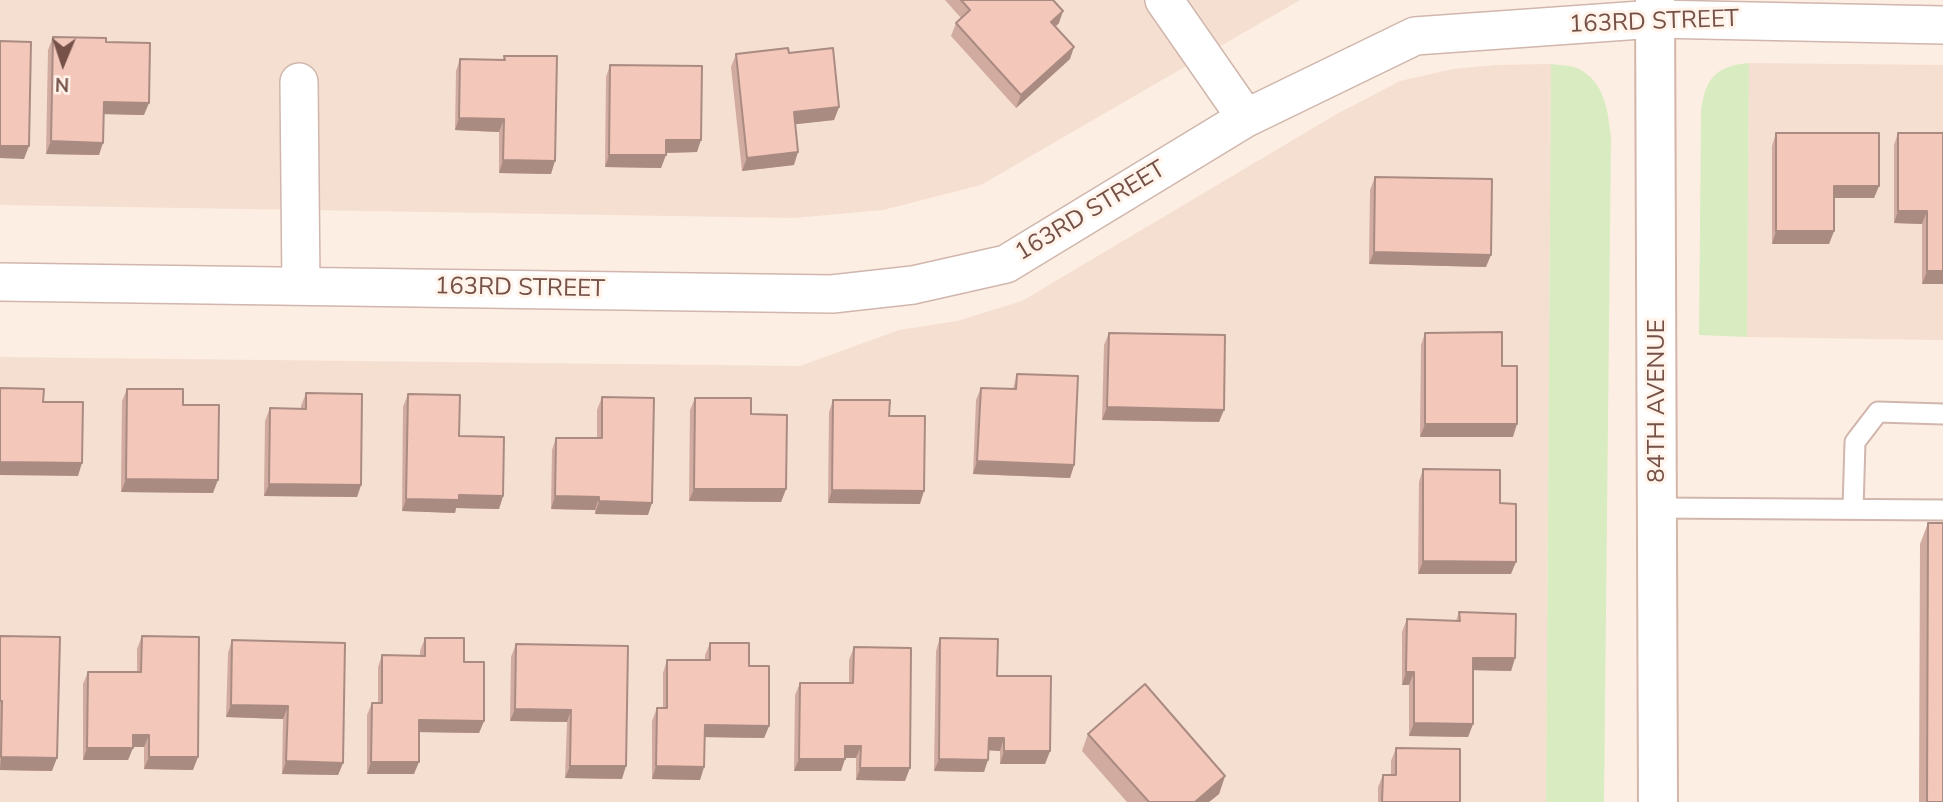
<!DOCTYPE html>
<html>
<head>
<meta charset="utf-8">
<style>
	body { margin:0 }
	#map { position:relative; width:1943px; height:802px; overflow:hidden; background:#fdeee3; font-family:"Nunito Sans",sans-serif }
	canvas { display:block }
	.north { position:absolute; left:28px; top:28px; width:70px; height:70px; -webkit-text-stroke:5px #fff3ea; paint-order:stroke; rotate:182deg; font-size:19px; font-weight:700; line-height:28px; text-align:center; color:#755148 }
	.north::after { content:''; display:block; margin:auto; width:24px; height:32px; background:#755148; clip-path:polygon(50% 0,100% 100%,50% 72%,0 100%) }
</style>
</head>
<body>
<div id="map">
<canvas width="1943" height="802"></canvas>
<div class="north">N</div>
</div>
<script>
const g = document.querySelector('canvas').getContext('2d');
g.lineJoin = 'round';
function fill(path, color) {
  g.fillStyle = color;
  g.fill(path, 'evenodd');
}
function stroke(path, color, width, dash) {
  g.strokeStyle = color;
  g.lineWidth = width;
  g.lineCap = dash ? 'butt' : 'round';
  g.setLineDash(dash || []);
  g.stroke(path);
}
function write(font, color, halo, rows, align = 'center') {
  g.font = font + ' "Nunito Sans",sans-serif';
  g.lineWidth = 6;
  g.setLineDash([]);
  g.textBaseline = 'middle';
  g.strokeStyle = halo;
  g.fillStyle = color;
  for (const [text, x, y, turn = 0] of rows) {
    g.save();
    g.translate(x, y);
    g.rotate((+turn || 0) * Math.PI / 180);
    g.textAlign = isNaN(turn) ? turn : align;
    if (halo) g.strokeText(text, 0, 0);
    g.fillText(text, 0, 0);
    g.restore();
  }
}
fill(new Path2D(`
	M0 0H1300L981 185 883 210 794 218 0 205Z
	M1749 63 1943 65V340L1747 337Z
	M1551 64 1546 802H0V357L800 366 899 330 957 321 1022 301 1335 115 1400 81 1453 69 1495 65Z`), '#f5dfd1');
fill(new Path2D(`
	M1749 63 1747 337 1699 335 1701 112C1705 79 1715 66 1749 63Z
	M1551 64C1559 65 1571 65 1579 69 1605 82 1608 112 1611 137L1604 802H1546Z`), '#d9ebc1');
const lane = new Path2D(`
	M1658 508 1943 510
	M1853 509 1855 442 1878 412 1943 414`);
const street = new Path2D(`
	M1164 0 1246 118
	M299 82 301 286
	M0 282 832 294 913 285 1006 264 1246 118 1415 36 1655 19 1943 25`);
const secondary = new Path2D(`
	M1655 0 1658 802`);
stroke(lane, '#d0b6ac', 23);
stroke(street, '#d0b6ac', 40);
stroke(secondary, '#d4b5a9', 42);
stroke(lane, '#fff', 19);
stroke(street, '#fff', 37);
stroke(secondary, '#fff', 38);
fill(new Path2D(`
	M945 0H1053L1059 23 1056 26 1070 59 1016 108 951 36 956 23 961 18Z
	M53 37 106 42 144 115 104 114 99 155 46 154 48 50Z
	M789 53 839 107 834 120 795 124 794 165 742 171 731 67 736 54Z
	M504 56 551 174 499 173V132L455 130 456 71 460 59 503 60Z
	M610 65 697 152 666 153 661 168 605 167 606 77Z
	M1776 133 1879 186 1874 198H1834V231L1829 244H1772V146Z
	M1898 133H1943V284H1922V224L1894 223V145Z
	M1375 177 1486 267 1369 264 1370 190Z
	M1109 333 1219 422 1102 420 1104 345Z
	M1425 333 1502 366 1513 437H1420L1421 345Z
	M1017 374 1074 465 1070 478 973 474 976 400 981 388 1013 389Z
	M127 389 183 405 213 493 121 492 122 401Z
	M306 393 361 485 357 497 264 496 265 421 270 408 301 409V406Z
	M408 394 459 436 503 496 499 509 456 508 455 513 402 511 403 407Z
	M602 397 648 515 595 514V510L551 509 552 450 556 438H597V410Z
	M695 398 751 414 786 489 781 502 689 501 690 410Z
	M833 400 889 416 920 504 828 503 829 412Z
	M1423 469 1500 503 1511 574H1418L1419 482Z
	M1928 523 1943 802H1919L1920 544Z
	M1459 612 1515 658 1511 671 1473 670V724L1468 737 1409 736V685H1402V632L1407 619 1456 621Z
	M0 636 52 771 0 770Z
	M142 636 193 770 144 769V747H133L128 760H83V684L88 672H137V649Z
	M425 638 464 662 484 721 479 733 419 732 414 774H367V715L372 703H378V667L382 655 420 656V651Z
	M940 638 997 676 1050 751 1045 764H1000V751L988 750 984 772 934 771 936 651Z
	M232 640 343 763 338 775 282 774 283 719 226 717 228 653Z
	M710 643 749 666 769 726 764 738 704 737V767L700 780 652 779V721L657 708H663V673L667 660H705V655Z
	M516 644 628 646 622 779 565 778 567 722 510 721 511 657Z
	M854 647 905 781 856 780V758H845L841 771H794L795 695 800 683H849V660Z
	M1088 734 1225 776 1219 794 1209 802H1127L1082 751Z
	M1396 748 1460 802H1378V787L1383 775H1391V761Z`), '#d1aba0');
fill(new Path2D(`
	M1063 11 1059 23 1047 34 1051 22Z
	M1074 47 1070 59 1016 108 1021 95Z
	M104 102 149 103 144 115 99 114Z
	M839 107 834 120 789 125 794 112Z
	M459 118 504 119 499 132 455 130Z
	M666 140H701L697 152 662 153Z
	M51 141 103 143 99 155 46 154Z
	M0 146H29L24 159 0 158Z
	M798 152 794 165 742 171 747 158Z
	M609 155H666L661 168 605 167Z
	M503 160 555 161 551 174 499 173Z
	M1834 186H1879L1874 198H1829Z
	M1898 211H1927L1922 224 1894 223Z
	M1776 231H1834L1829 244H1772Z
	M1374 252 1491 255 1486 267 1369 264Z
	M1927 271H1943V284H1922Z
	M1107 407 1224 410 1219 422 1102 420Z
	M1425 424H1517L1513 437H1420Z
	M977 461 1074 465 1070 478 973 474Z
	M0 462 82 463 78 476 0 475Z
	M126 479 218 480 213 493 121 492Z
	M269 484 361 485 357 497 264 496Z
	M694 489H786L781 502 689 501Z
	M832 490 924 491 920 504 828 503Z
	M459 495 503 496 499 509 456 508 455 513 402 511 406 499Z
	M555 496 599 497 595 510 551 509Z
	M599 501 652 503 648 515 595 514Z
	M1423 561 1516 562 1511 574H1418Z
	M1473 658H1515L1511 671 1469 670Z
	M1406 672H1414L1409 685H1402Z
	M231 705 288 706 283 719 226 717Z
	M515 709 571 710 567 722 510 721Z
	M419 720 484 721 479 733 415 732Z
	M1414 723 1473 724 1468 737 1409 736Z
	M705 725 769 726 764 738 700 737Z
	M133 735H149L144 747H129Z
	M989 738H1004L1000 751 984 750Z
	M845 746H861L856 758H840Z
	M87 748H133L128 760H83Z
	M1004 751H1050L1045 764H1000Z
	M1 757 57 758 52 771 0 770Z
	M149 757H198L193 770 144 769Z
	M799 759H845L841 771H794Z
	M939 759 988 760 984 772 934 771Z
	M286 761 343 763 338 775 282 774Z
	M371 762H419L414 774H367Z
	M570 766H626L622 779 565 778Z
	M656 766 704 767 700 780 652 779Z
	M860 768H910L905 781 856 780Z
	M1225 776 1219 794 1209 802H1195Z`), '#aa8b82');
const building = new Path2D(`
	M961 0H1053L1063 11 1051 22 1074 47 1021 95 956 23 970 10Z
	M53 37 106 38V42L150 43 149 103 104 102 103 143 51 141Z
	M0 41 31 42 29 146H0Z
	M788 48 789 53 833 48 839 107 794 112 798 152 747 158 736 54Z
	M504 56H557L555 161 503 160 504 119 459 118 460 59 505 60Z
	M610 65 702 66 701 140H666V155H609Z
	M1776 133H1879V186H1834V231H1776Z
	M1898 133H1943V271H1927V211H1898Z
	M1375 177 1492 179 1491 255 1374 252Z
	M1502 332V366H1517V424H1425V333Z
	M1109 333 1225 335 1224 410 1107 407Z
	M1017 374 1078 376 1074 465 977 461 981 388 1016 389Z
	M0 388 44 389 43 402H83L82 463 0 462Z
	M127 389H183V405H219L218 480 126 479Z
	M306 393 362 394 361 485 269 484 270 408 306 409Z
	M408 394 460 395 459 436 504 437 503 496 459 495V500L406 499Z
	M602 397 654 398 652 503 599 501V497L555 496 556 438H602Z
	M695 398H751V414L787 415 786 489H694Z
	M833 400H890L889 416H925L924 491 832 490Z
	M1423 469 1500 470V503L1516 504V562L1423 561Z
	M1928 523H1943V802H1927Z
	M1459 612 1516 614 1515 658H1473V724L1414 723V672H1406L1407 619 1460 621Z
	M0 636 60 637 57 758 1 757 2 701H0Z
	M142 636 199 637 198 757H149V735H133V748H87L88 672H141Z
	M425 638H464V662H484V721L419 720V762H371L372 703H382V655L425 656Z
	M940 638 998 639 997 676H1051L1050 751H1004V738H989L988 760 939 759Z
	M232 640 345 643 343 763 286 761 288 706 231 705Z
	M710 643H749V666H769V726L705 725 704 767 656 766 657 708H667V660H710Z
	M516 644 628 646 626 766H570L571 710 515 709Z
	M854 647 911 648 910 768H860L861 746H845V759H799L800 683H853Z
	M1145 684 1225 776 1195 802H1149L1088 734Z
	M1396 748 1460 749V802H1382L1383 775H1396Z`);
fill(building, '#f3c7ba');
stroke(building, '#aa8b82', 2);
write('24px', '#755148', '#fff3ea', [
	["163RD STREET",1654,23,-2],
	["163RD STREET",1091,212,-31],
	["163RD STREET",520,289,1],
	["84TH AVENUE",1658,401,-90]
]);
</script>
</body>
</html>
